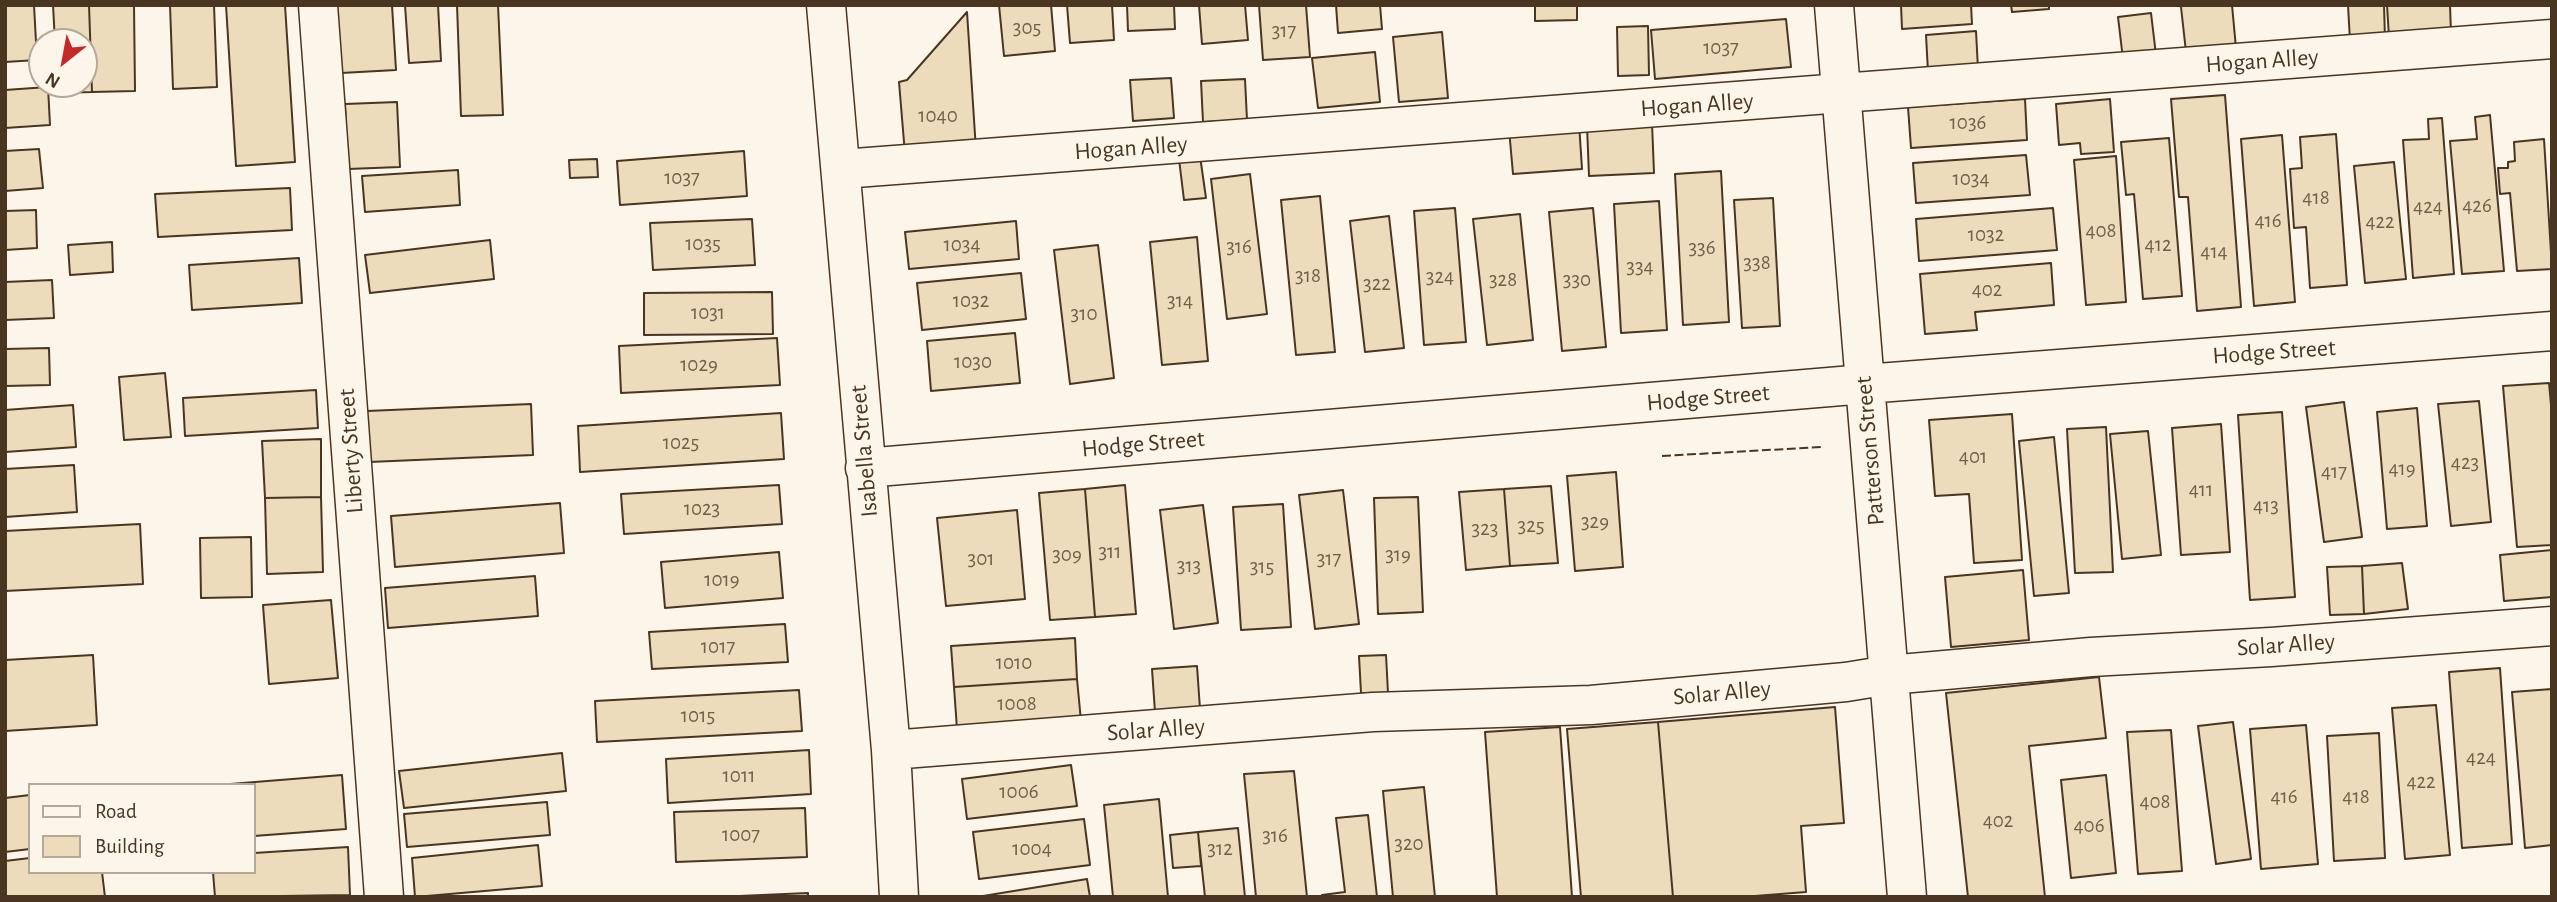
<!DOCTYPE html>
<html>
<head>
<meta charset="utf-8">
<style>
	body { margin:0 }
	#map { position:relative; width:2557px; height:902px; overflow:hidden; background:#fbf6e9; font-family:"Alegreya Sans",sans-serif }
	canvas { display:block }
	.frame { position:absolute; inset:0; border:7px solid #4a3520; pointer-events:none }
	.legend { position:absolute; left:28px; top:783px; width:228px; height:91px; box-sizing:border-box; background:#fbf6e9; border:2px solid #b4a999; margin:0; padding:9px 12px; list-style:none; font-size:21px; color:#4a3520 }
	.legend li { display:flex; align-items:center; gap:14px; height:35px }
	.legend b { width:35px; border:2px solid #b4a999 }
	.north { position:absolute; left:28px; top:28px; width:70px; height:70px; box-sizing:border-box; background:#fbf6e9; border:2px solid #b4a999; border-radius:50%; rotate:211deg; font-size:19px; font-weight:700; line-height:28px; text-align:center; color:#4a3520 }
	.north::after { content:''; display:block; margin:auto; width:24px; height:32px; background:#c62828; clip-path:polygon(50% 0,100% 100%,50% 72%,0 100%) }
</style>
</head>
<body>
<div id="map">
<canvas width="2557" height="902"></canvas>
<div class="frame"></div>
<ul class="legend">
<li><b style="height:9px;background:#fbf6e9"></b>Road</li>
<li><b style="height:19px;background:#ecdcbc"></b>Building</li>
</ul>
<div class="north">N</div>
</div>
<script>
const g = document.querySelector('canvas').getContext('2d');
g.lineJoin = 'round';
function fill(path, color) {
  g.fillStyle = color;
  g.fill(path, 'evenodd');
}
function stroke(path, color, width, dash) {
  g.strokeStyle = color;
  g.lineWidth = width;
  g.lineCap = dash ? 'butt' : 'round';
  g.setLineDash(dash || []);
  g.stroke(path);
}
function write(font, color, halo, rows, align = 'center') {
  g.font = font + ' "Alegreya Sans",sans-serif';
  g.lineWidth = 5;
  g.setLineDash([]);
  g.textBaseline = 'middle';
  g.strokeStyle = halo;
  g.fillStyle = color;
  for (const [text, x, y, turn = 0] of rows) {
    g.save();
    g.translate(x, y);
    g.rotate((+turn || 0) * Math.PI / 180);
    g.textAlign = isNaN(turn) ? turn : align;
    if (halo) g.strokeText(text, 0, 0);
    g.fillText(text, 0, 0);
    g.restore();
  }
}
const building = new Path2D(`
	M5 5H34L37 60 5 62Z
	M53 5H89L92 92 57 93 56 84H84V42H55Z
	M89 5H134L135 91 92 92Z
	M170 5H214L217 87 173 89Z
	M226 5H285L295 162 236 166Z
	M337 5H392L396 70 341 73Z
	M405 5H438L441 61 409 63Z
	M457 5H498L503 115 461 116Z
	M999 5H1051L1055 51 1004 56Z
	M1067 5H1112L1114 40 1070 43Z
	M1127 5H1174L1175 29 1128 31Z
	M1199 5H1245L1248 40 1202 44Z
	M1259 5H1306L1310 57 1263 60Z
	M1336 5H1380L1382 29 1338 33Z
	M1535 5H1577V20L1535 21Z
	M1901 5H1971L1972 24 1902 29Z
	M2011 5H2049V9L2012 12Z
	M2184 5H2232L2236 48 2186 52 2181 7Z
	M2348 5H2384L2385 39 2350 41Z
	M2387 5H2450L2451 33 2389 37Z
	M967 12 976 150 905 154 899 82 907 80Z
	M2151 13 2156 55 2123 59 2118 17Z
	M1786 19 1791 67 1655 79 1651 30Z
	M1648 26 1649 75 1618 76 1617 27Z
	M1976 31 1978 69 1928 72 1926 35Z
	M1442 32 1448 98 1399 102 1393 37Z
	M1375 52 1380 102 1318 108 1312 58Z
	M1171 78 1174 118 1133 121 1130 80Z
	M1245 79 1247 120 1203 122 1201 81Z
	M48 87 50 125 5 128V90Z
	M2225 95 2241 307 2197 311 2188 197H2179L2171 99Z
	M2025 99 2027 140 1911 148 1908 107Z
	M2110 99 2114 152 2081 154 2080 143 2059 145 2056 104Z
	M397 102 400 167 348 169 345 104Z
	M2490 115 2504 271 2462 274 2450 141 2477 139 2475 117Z
	M2442 118 2454 274 2413 278 2403 140 2429 139 2428 119Z
	M1579 123 1582 169 1513 174 1509 129Z
	M1652 123 1654 173 1589 176 1587 126Z
	M2336 134 2347 285 2310 288 2306 227 2294 228 2290 169 2302 168 2300 137Z
	M2282 135 2295 302 2254 306 2241 139Z
	M2169 138 2182 296 2143 299 2134 194 2126 195 2121 142Z
	M2544 139 2552 269 2517 271 2510 193 2500 194 2498 168H2508V162L2515 161 2514 142Z
	M39 149 43 188 5 191V151Z
	M744 151 747 196 620 205 617 161Z
	M2026 155 2030 195 1916 203 1913 163Z
	M1200 156 1206 198 1184 200 1179 159Z
	M2116 156 2126 302 2086 305 2074 160Z
	M597 159 598 177 570 178 569 160Z
	M2394 162 2406 279 2365 283 2354 166Z
	M458 170 460 205 365 212 362 176Z
	M1721 171 1729 322 1683 325 1675 174Z
	M1250 174 1267 314 1227 319 1211 179Z
	M290 188 292 230 158 237 155 194Z
	M1320 196 1335 352 1296 355 1281 200Z
	M1773 198 1780 326 1742 328 1734 200Z
	M1659 201 1667 330 1621 333 1614 204Z
	M1455 208 1466 342 1424 345 1414 211Z
	M1593 208 1606 347 1562 351 1549 212Z
	M2053 208 2057 250 1919 261 1916 219Z
	M36 210 37 248 5 250V211Z
	M1520 214 1533 340 1487 345 1473 219Z
	M1389 216 1404 348 1365 352 1350 221Z
	M752 219 755 265 653 270 650 223Z
	M1016 221 1019 259 909 269 905 232Z
	M1197 237 1208 361 1162 365 1150 242Z
	M490 240 494 279 370 293 365 255Z
	M112 242 113 272 70 275 68 245Z
	M1098 245 1114 378 1070 384 1054 250Z
	M299 258 302 303 192 310 189 265Z
	M2051 263 2054 305 1975 312 1977 330 1925 334 1920 274Z
	M1021 273 1026 319 922 330 917 283Z
	M52 280 54 318 5 320V282Z
	M772 292 773 334 644 335V293Z
	M1015 333 1020 383 931 391 927 341Z
	M777 338 780 385 621 393 619 346Z
	M49 348 50 385 5 386V349Z
	M165 373 171 437 124 440 119 377Z
	M2549 383 2552 416V545L2517 547 2503 386Z
	M316 390 318 428 185 436 183 398Z
	M2479 401 2491 522 2451 526 2438 404Z
	M2344 402 2362 537 2324 542 2306 407Z
	M531 404 533 455 369 462 367 411Z
	M73 405 76 447 5 452V410Z
	M2417 408 2427 526 2387 529 2377 412Z
	M2282 412 2295 597 2250 600 2238 415Z
	M781 413 784 459 580 472 578 426Z
	M2012 414 2022 560 1974 563 1969 494 1935 496 1929 420Z
	M2221 424 2230 552 2181 555 2172 428Z
	M2106 427 2113 572 2075 573 2067 429Z
	M2148 431 2161 555 2122 559 2110 434Z
	M2054 437 2069 593 2034 596 2019 441Z
	M321 439V497L265 498 262 441Z
	M74 465 77 512 5 517V469Z
	M1616 472 1623 567 1575 571 1567 476Z
	M779 485 782 524 624 534 621 494Z
	M1125 485 1136 614 1095 617 1085 489Z
	M1551 486 1558 563 1510 566 1504 489Z
	M1085 489 1095 617 1050 620 1039 493Z
	M1504 489 1510 566 1466 570 1459 492Z
	M1343 490 1359 624 1315 629 1299 495Z
	M321 497 323 572 267 574 265 498Z
	M1418 497 1423 612 1378 614 1374 498Z
	M560 503 564 553 395 567 391 516Z
	M1283 504 1291 627 1241 630 1233 507Z
	M1203 505 1218 623 1174 629 1160 510Z
	M1017 510 1025 599 946 606 937 518Z
	M140 524 143 584 5 591V531Z
	M251 537 252 597 201 598 200 538Z
	M2552 550V597L2504 601 2500 555Z
	M779 552 783 598 665 608 661 562Z
	M2402 563 2408 609 2364 614 2362 566Z
	M2362 566 2364 614 2330 615 2327 567Z
	M2023 570 2029 640 1951 647 1945 577Z
	M535 576 538 616 388 628 385 588Z
	M331 600 338 678 269 684 263 605Z
	M785 624 788 662 652 669 649 632Z
	M1075 638 1077 679 954 687 951 646Z
	M93 655 97 725 5 731V660Z
	M1386 655 1388 693H1361L1359 656Z
	M1197 666 1200 709 1155 712 1152 669Z
	M2500 668 2512 844 2462 848 2449 672Z
	M2099 677 2106 738 2029 746 2045 897H1968L1946 693Z
	M1077 679 1081 721 957 729 954 687Z
	M2552 689V845L2525 848 2512 692Z
	M799 690 802 731 597 742 595 701Z
	M2436 705 2450 855 2405 859 2392 708Z
	M1835 707 1844 823 1801 826 1806 892 1742 897H1673L1658 722Z
	M1658 722 1673 897H1581L1567 729Z
	M2233 722 2251 859 2216 864 2198 726Z
	M2306 725 2318 864 2261 869 2250 729Z
	M1560 727 1572 897H1497L1485 732Z
	M2171 730 2182 871 2138 874 2127 732Z
	M2379 733 2385 858 2334 861 2327 736Z
	M809 750 811 794 668 803 666 759Z
	M562 753 566 791 404 808 399 771Z
	M1071 765 1077 806 967 819 962 779Z
	M1294 771 1307 897H1256L1244 774Z
	M342 775 346 829 254 836V785H218Z
	M2106 775 2116 873 2071 878 2061 780Z
	M1424 787 1435 897H1393L1383 791Z
	M30 795V849L5 852V798Z
	M1159 799 1168 897H1113L1104 805Z
	M547 802 550 835 407 847 404 814Z
	M805 808 807 857 676 862 674 812Z
	M1368 815 1377 897H1322V895L1345 892 1336 818Z
	M1084 819 1090 865 979 879 973 832Z
	M1238 828 1245 897H1205L1198 832Z
	M1198 832 1201 866 1173 868 1170 835Z
	M538 845 542 886 415 897 412 858Z
	M348 847 350 895 215 897 213 872H254V853Z
	M30 858V872H102L105 897H5V861Z
	M1087 879 1090 897H977Z
	M808 893V897H716Z`);
fill(building, '#ecdcbc');
stroke(building, '#4a3520', 2);
const minor = new Path2D(`
	M318 5 384 897
	M826 5 891 750 899 897
	M1834 5 1907 897
	M842 169 2552 39
	M865 468 1865 384 2552 331
	M891 750 1373 712 1591 705 1846 682 1889 675 2091 657 2271 647 2552 626`);
stroke(minor, '#4a3520', 41);
stroke(minor, '#fbf6e9', 38);
stroke(new Path2D(`
	M1662 456 1821 447`), '#4a3520', 2, [9, 3.5]);
write('21px', '#725f47', null, [
	["305",1027,28],
	["317",1284,31],
	["1037",1721,48],
	["1040",938,116],
	["1036",1968,123],
	["1037",682,178],
	["1034",1971,179],
	["418",2316,198],
	["426",2477,206],
	["424",2428,207],
	["416",2268,221],
	["422",2380,222],
	["408",2101,231],
	["1032",1986,235],
	["1035",703,244],
	["1034",962,245],
	["412",2158,245],
	["316",1239,247],
	["336",1702,248],
	["414",2214,252],
	["338",1757,263],
	["334",1640,267],
	["318",1308,276],
	["324",1440,277],
	["328",1503,280],
	["330",1577,280],
	["322",1377,284],
	["402",1987,290],
	["1032",971,301],
	["314",1180,301],
	["1031",708,313],
	["310",1084,314],
	["1030",973,362],
	["1029",699,365],
	["1025",681,443],
	["401",1973,457],
	["423",2465,463],
	["419",2402,469],
	["417",2334,472],
	["411",2201,490],
	["413",2266,506],
	["1023",702,509],
	["329",1595,522],
	["325",1531,526],
	["323",1485,529],
	["311",1110,552],
	["309",1067,555],
	["319",1398,555],
	["301",981,559],
	["317",1329,559],
	["313",1189,566],
	["315",1262,567],
	["1019",722,580],
	["1017",718,647],
	["1010",1014,663],
	["1008",1017,704],
	["1015",698,716],
	["424",2481,758],
	["1011",739,776],
	["422",2421,782],
	["1006",1019,792],
	["416",2284,797],
	["418",2356,797],
	["408",2155,802],
	["402",1998,821],
	["406",2089,826],
	["1007",741,835],
	["316",1275,836],
	["320",1409,844],
	["1004",1032,849],
	["312",1220,849]
]);
write('24px', '#4a3520', '#fbf6e9', [
	["Hogan Alley",2262,61,-4],
	["Hogan Alley",1697,105,-4],
	["Hogan Alley",1131,148,-4],
	["Hodge Street",2274,352,-4],
	["Hodge Street",1708,398,-5],
	["Hodge Street",1143,444,-5],
	["Liberty Street",351,451,-94],
	["Isabella Street",864,451,-95],
	["Patterson Street",1870,451,-95],
	["Solar Alley",2286,645,-4],
	["Solar Alley",1722,693,-5],
	["Solar Alley",1156,730,-4]
]);
</script>
</body>
</html>
